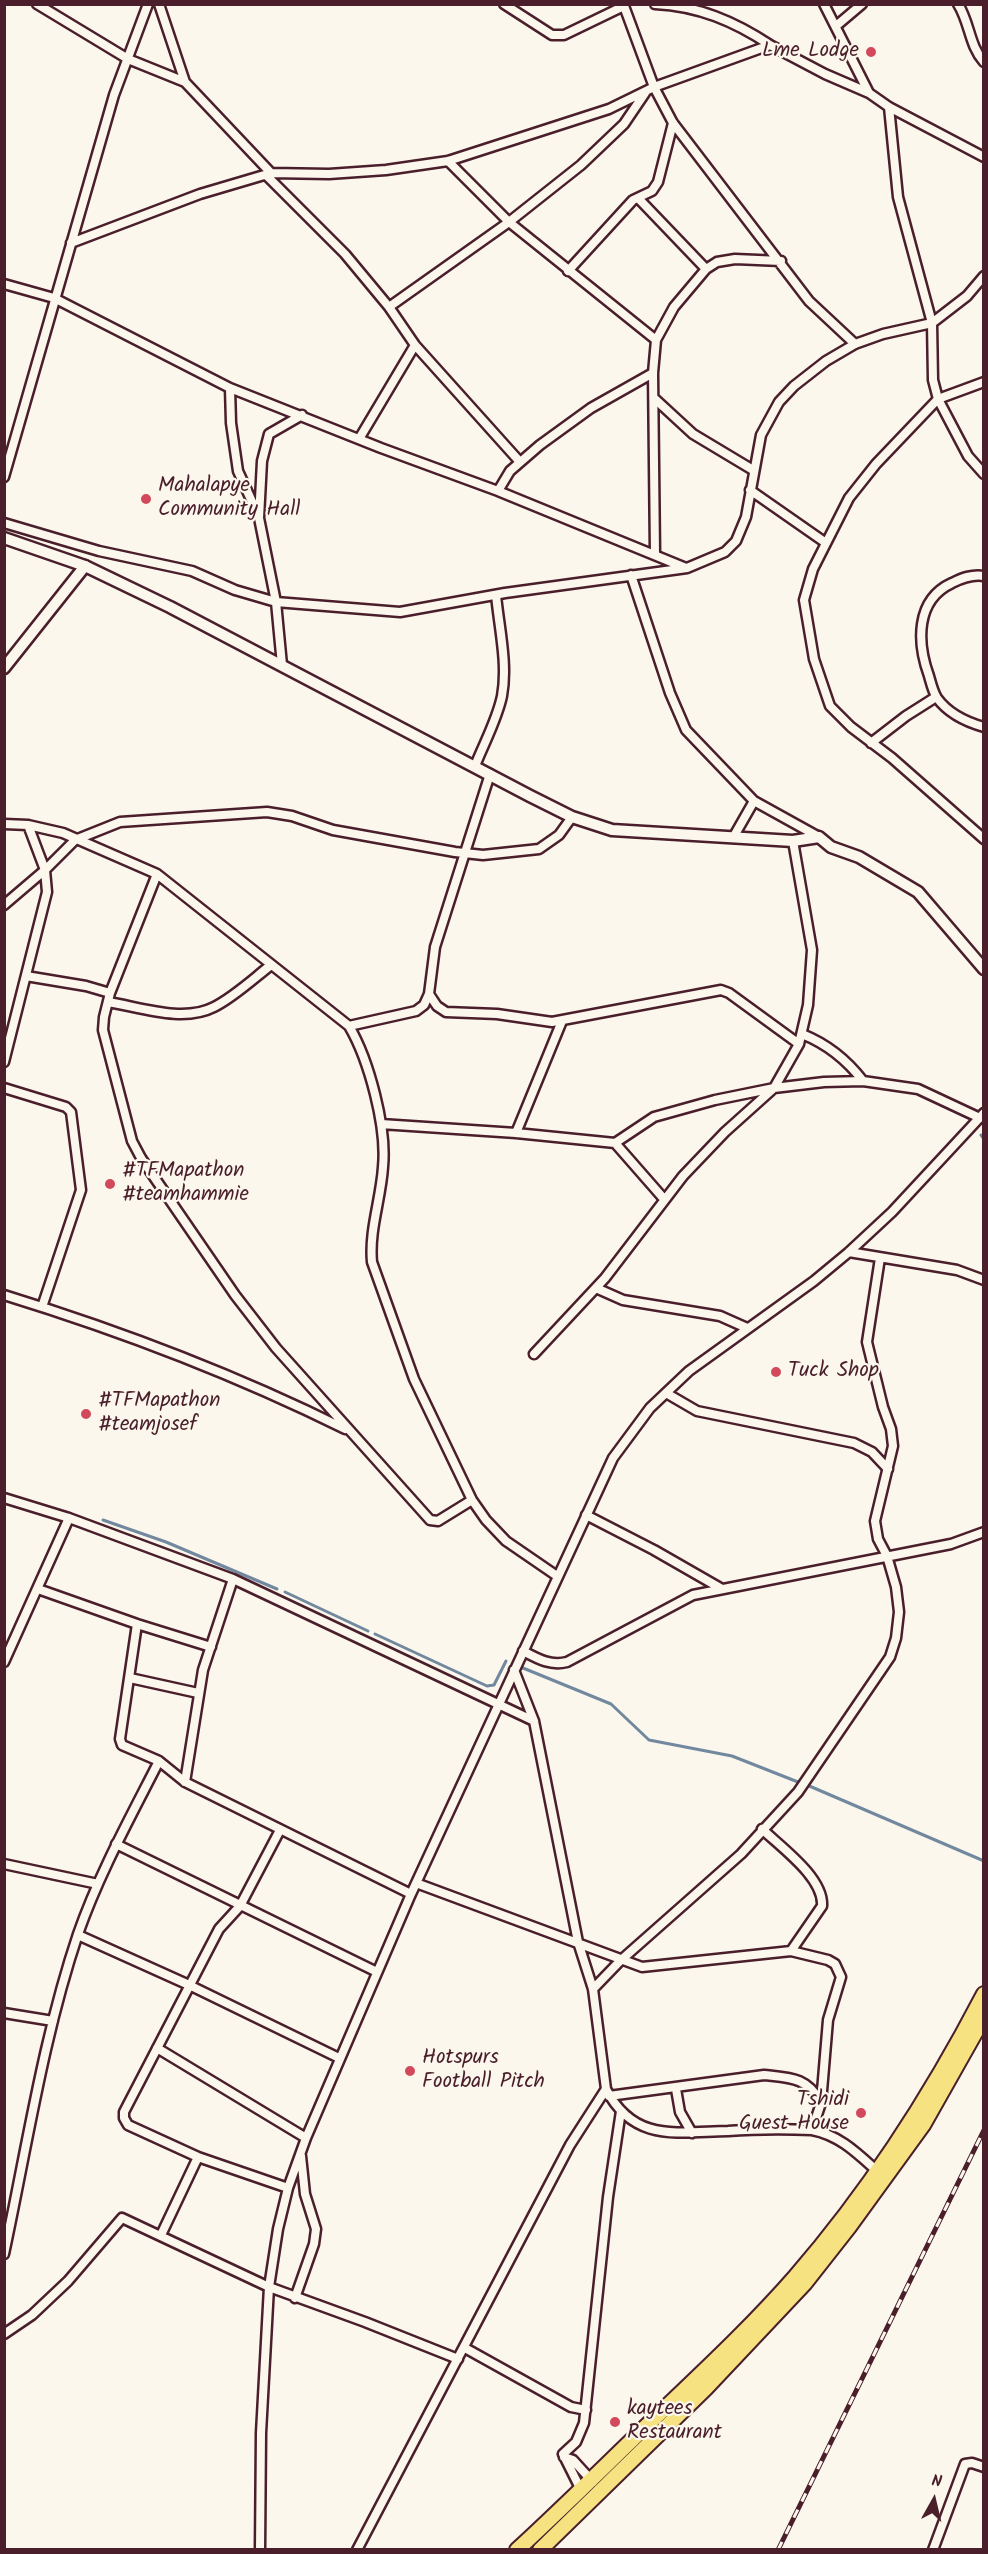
<!DOCTYPE html>
<html>
<head>
<meta charset="utf-8">
<style>
	body { margin:0 }
	#map { position:relative; width:988px; height:2554px; overflow:hidden; background:#fbf7ec; font-family:Kalam,sans-serif }
	canvas { display:block }
	.frame { position:absolute; inset:0; border:6px solid #4a1f2b; pointer-events:none }
	.north { position:absolute; left:904px; top:2470px; width:60px; height:60px; -webkit-text-stroke:4px #fbf7ec; paint-order:stroke; rotate:8deg; font-size:16px; font-weight:700; line-height:24px; text-align:center; color:#4a1f2b }
	.north::after { content:''; display:block; margin:auto; width:21px; height:27px; background:#4a1f2b; clip-path:polygon(50% 0,100% 100%,50% 72%,0 100%) }
</style>
</head>
<body>
<div id="map">
<canvas width="988" height="2554"></canvas>
<div class="frame"></div>
<div class="north">N</div>
</div>
<script>
const g = document.querySelector('canvas').getContext('2d');
g.lineJoin = 'round';
function stroke(path, color, width, dash) {
  g.strokeStyle = color;
  g.lineWidth = width;
  g.lineCap = dash ? 'butt' : 'round';
  g.setLineDash(dash || []);
  g.stroke(path);
}
function write(font, color, halo, rows, align = 'center') {
  g.font = font + ' Kalam,sans-serif';
  g.lineWidth = 4.5;
  g.setLineDash([]);
  g.textBaseline = 'middle';
  g.strokeStyle = halo;
  g.fillStyle = color;
  for (const [text, x, y, turn = 0] of rows) {
    g.save();
    g.translate(x, y);
    g.rotate((+turn || 0) * Math.PI / 180);
    g.textAlign = isNaN(turn) ? turn : align;
    if (halo) g.strokeText(text, 0, 0);
    g.fillText(text, 0, 0);
    g.restore();
  }
}
stroke(new Path2D(`
	M981 1135 984 1139
	M103 1520 166 1542 277 1589
	M285 1592 368 1631
	M375 1634 487 1686 494 1685 506 1661
	M523 1668 611 1704 649 1740 732 1756 798 1782
	M807 1785 984 1861`), '#71889f', 3);
const minor = new Path2D(`
	M37 4 128 59 185 82
	M159 4 185 82 271 173
	M504 4 552 35H564L624 6 654 87 673 123 809 301 855 344
	M655 4C698 6 734 21 770 45
	M824 4 869 93
	M958 4C970 23 969 45 984 62
	M836 26 862 4
	M889 107 898 197 932 323 933 380 938 399 968 456 984 474
	M448 161 509 222 656 340
	M266 175 345 254 389 307 415 345 520 462
	M638 198 706 269
	M71 243 200 194 271 173 329 174 386 170 448 161 609 109 654 87 770 45 825 74 869 93 889 107 984 157
	M568 271 633 200 652 191 658 182 673 123
	M4 284 54 298 230 388 381 448 498 491 686 568
	M389 307 509 222 581 165 624 124 645 93
	M984 382 938 399 876 464 849 498 813 569 804 600 814 659 830 706 851 727 892 758 984 839
	M230 388 231 423 238 471 258 515
	M655 399 693 434 753 470
	M359 439 415 345
	M4 477 114 95 148 4
	M750 490 826 543
	M498 491 510 471 540 445 591 408 653 373
	M4 523 99 551 192 571 235 590 276 602 400 612 505 593 687 568 725 552 736 541 746 517 761 435 779 402 794 386 826 361 855 344 883 334 932 323 967 296 984 276
	M655 554 653 373 656 340 674 307 706 269 717 262 735 259 781 261
	M631 575 670 693 686 730 754 801 819 837
	M984 576C972 574 962 578 952 583 915 600 917 643 929 676 931 683 933 692 937 698 948 713 966 722 984 727
	M282 665 276 602 259 518 262 461 269 434 302 415
	M871 743 906 716 936 697
	M475 766C484 743 497 720 502 696 508 664 499 627 496 595
	M4 824 28 825 45 870 47 892 4 1062
	M28 825 63 833 157 874 349 1026C369 1060 387 1127 383 1167 381 1199 369 1230 372 1262L414 1379 472 1500 486 1520 506 1541 557 1576
	M734 836 754 801
	M157 874 110 993 104 1017 103 1030 132 1141 141 1158 235 1295 276 1348 430 1520 438 1521 472 1500
	M4 905 45 870 75 840 120 822 267 812 292 816 333 830 455 852 483 855 539 849 559 835 572 817
	M26 976 86 986 110 993
	M429 994 437 1006 446 1012 497 1014 552 1022 721 990 729 993 799 1044
	M108 1002C140 1007 183 1023 214 1007 234 997 253 979 271 965
	M349 1026 416 1011 424 1005 429 994 435 947 490 774
	M802 1034C827 1044 847 1060 863 1081
	M4 1088 66 1107 71 1112 81 1190 42 1307
	M381 1124 516 1133 615 1143 654 1117 715 1100 774 1088 824 1082 863 1081 918 1089 980 1118
	M516 1133 562 1021
	M615 1143 664 1199
	M849 1252 957 1270 984 1280
	M596 1288 623 1300 720 1316 747 1328
	M4 1295C121 1331 236 1375 345 1429
	M534 1354 605 1278 683 1176 725 1132 774 1088 799 1044 808 1005 812 950 793 841
	M666 1393 697 1411 854 1443 872 1452 888 1469
	M4 1498 69 1518 233 1579 534 1721
	M586 1515 654 1550 722 1589
	M38 1589 137 1624 211 1647
	M137 1624 120 1739 122 1745 159 1761 185 1782 411 1894
	M523 1651C538 1659 550 1666 567 1662L693 1595 951 1544 984 1532
	M4 1662 69 1518
	M130 1678 198 1693
	M185 1782 203 1670 233 1579
	M762 1829C782 1848 824 1878 822 1906L791 1951
	M280 1830 240 1906 219 1929 124 2112V2118L128 2125 198 2157 288 2188
	M116 1844 377 1972
	M4 1864 98 1884
	M416 1883 642 1967 791 1951 828 1960 835 1964 841 1977 828 2020 821 2103 812 2130
	M78 1935 189 1985 339 2058
	M593 1989 620 1961 741 1854 798 1792 890 1657 896 1638 899 1612 896 1587 887 1556 878 1539 875 1521 893 1446 891 1429 883 1407 867 1342 880 1258
	M4 2013 53 2021
	M157 2048 306 2138
	M606 2089C634 2143 677 2132 728 2131 756 2129 784 2129 812 2130 839 2135 857 2153 877 2171
	M676 2089 680 2112 692 2133
	M609 2096 764 2075C791 2078 806 2077 821 2102
	M161 2235 198 2157
	M4 2254C27 2147 43 2038 78 1934 99 1874 130 1818 159 1761
	M295 2298 314 2244 316 2229 305 2194 301 2156
	M4 2334 32 2315 68 2281 122 2218 269 2287 365 2322 458 2359
	M465 2348 571 2407 586 2410
	M564 2457 573 2460 593 2482
	M582 2492 563 2454 576 2442 584 2423 608 2197 621 2111
	M260 2550 261 2433 269 2287 278 2229 288 2188 306 2138 411 1894 613 1458 650 1408 689 1371 814 1281 849 1252 892 1212 984 1113
	M357 2550 570 2145 606 2089 593 1989 578 1942 534 1721 514 1670
	M933 2550 965 2464 972 2463 984 2467`);
const tertiary = new Path2D(`
	M4 668 85 566`);
const secondary = new Path2D(`
	M4 538 85 566 170 607 530 796 572 817 612 830 793 841 819 837 831 847 859 857 918 892 984 969`);
const trunk = new Path2D(`
	M517 2550C566 2505 613 2458 661 2412 707 2368 753 2325 795 2277 869 2192 932 2094 984 1994
	M540 2550 706 2388 805 2283 849 2227 923 2125 984 2017`);
stroke(minor, '#4a1f2b', 13);
stroke(tertiary, '#4a1f2b', 15);
stroke(secondary, '#4a1f2b', 15);
stroke(trunk, '#4a1f2b', 18);
stroke(minor, '#fbf7ec', 8);
stroke(tertiary, '#fbf7ec', 10);
stroke(secondary, '#fbf7ec', 10);
stroke(trunk, '#f7e281', 14);
const rail = new Path2D(`
	M778 2550 984 2130`);
stroke(rail, '#4a1f2b', 5);
stroke(rail, '#fbf7ec', 3, [9]);
for (const [x, y, r, color] of [
	[871,52,6,"#d1495b"],
	[146,499,6,"#d1495b"],
	[110,1184,6,"#d1495b"],
	[776,1372,6,"#d1495b"],
	[86,1414,6,"#d1495b"],
	[410,2071,6,"#d1495b"],
	[861,2113,6,"#d1495b"],
	[615,2422,6,"#d1495b"]
]) {
  const dot = new Path2D();
  dot.arc(x, y, r, 0, 2 * Math.PI);
  g.fillStyle = color;
  g.fill(dot);
  stroke(dot, '#fbf7ec', 2);
}
write('21px', '#4a1f2b', '#fbf7ec', [
	["Lme Lodge",859,52,"right"],
	["Mahalapye",158,487],
	["Community Hall",158,511],
	["#TFMapathon",122,1172],
	["#teamhammie",122,1196],
	["Tuck Shop",788,1372],
	["#TFMapathon",98,1402],
	["#teamjosef",98,1426],
	["Hotspurs",422,2059],
	["Football Pitch",422,2083],
	["Tshidi",849,2101,"right"],
	["Guest House",849,2125,"right"],
	["kaytees",627,2410],
	["Restaurant",627,2434]
], 'left');
</script>
</body>
</html>
